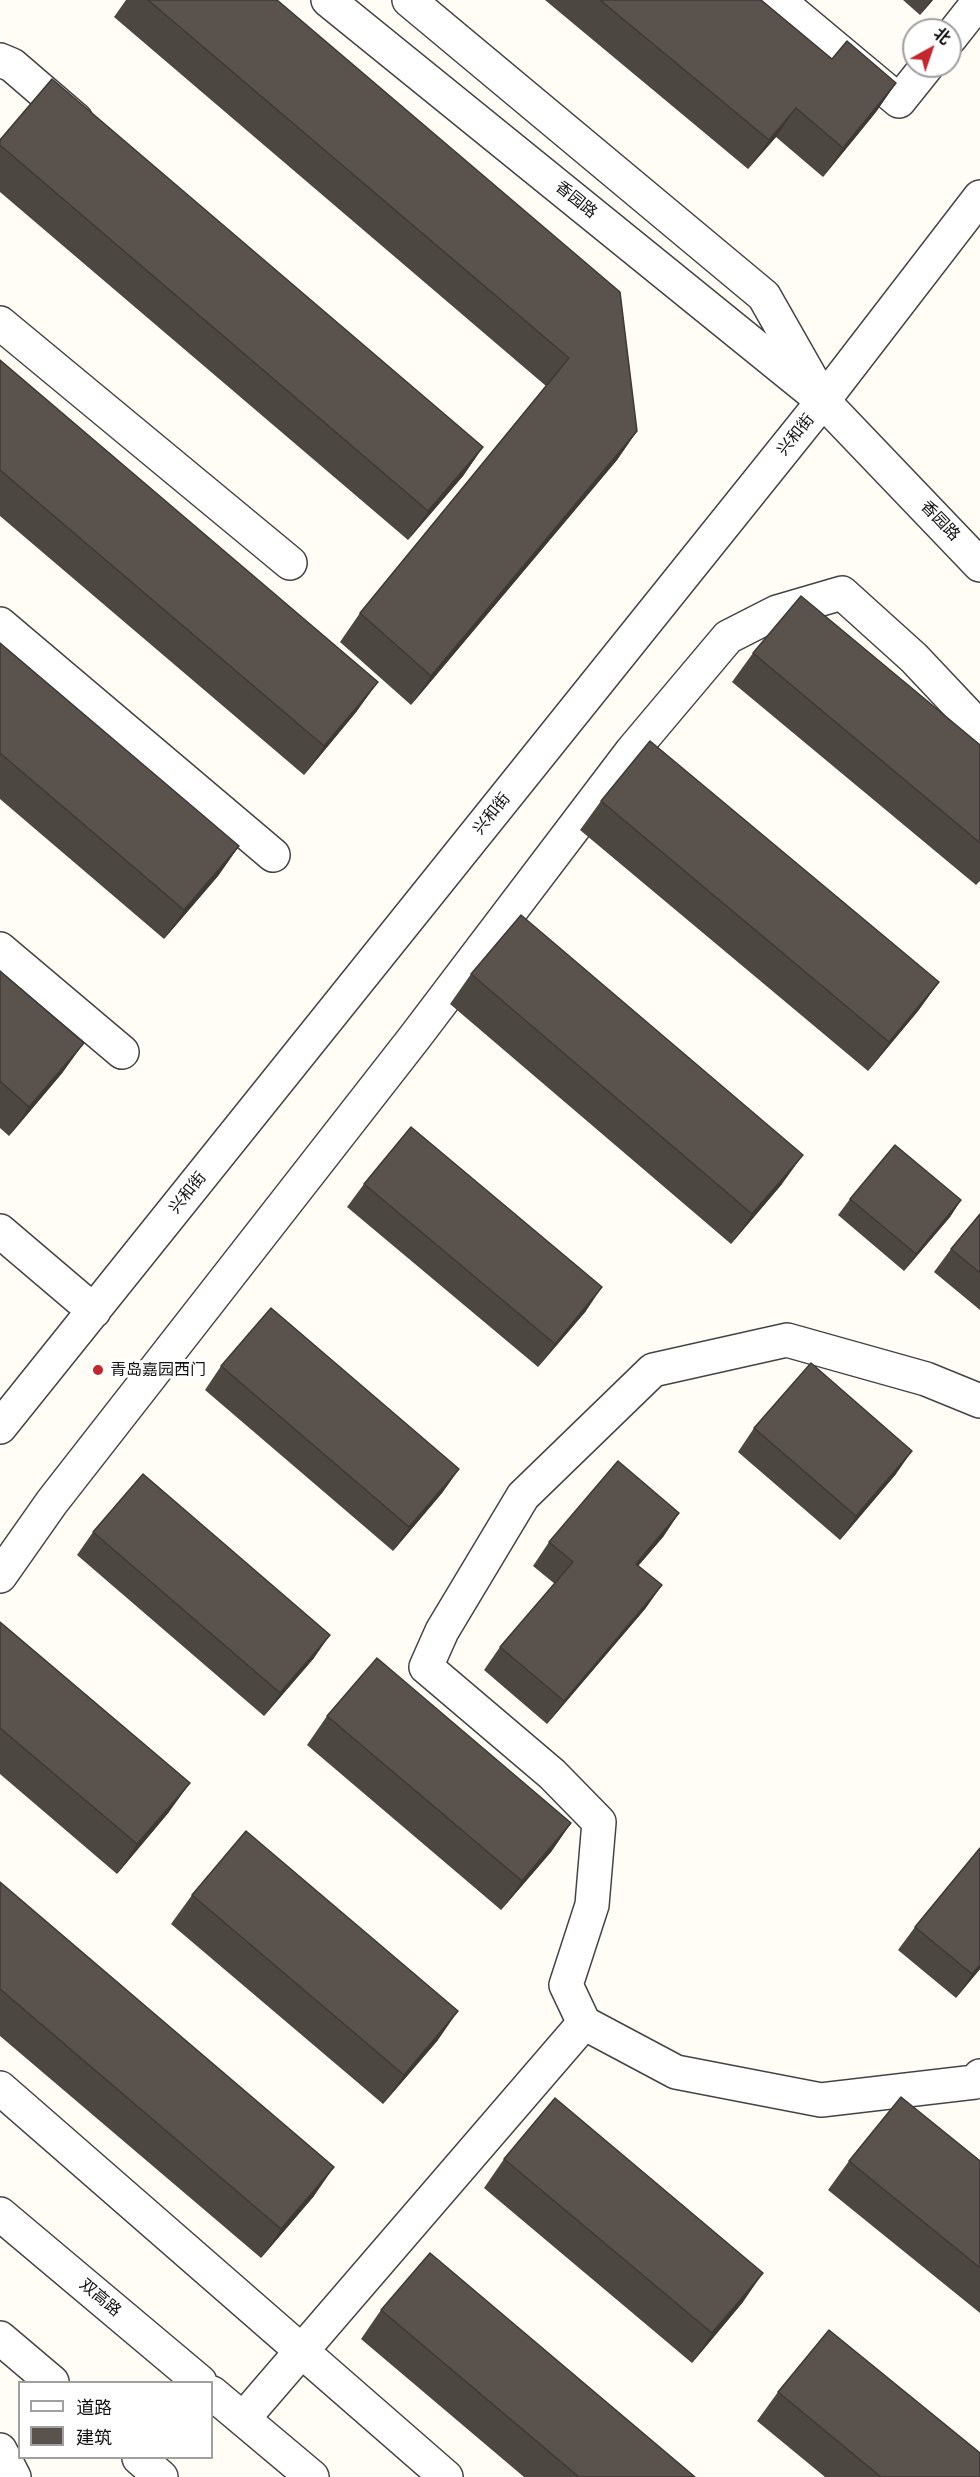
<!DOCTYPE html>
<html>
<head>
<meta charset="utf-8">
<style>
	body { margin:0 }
	#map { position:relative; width:980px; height:2477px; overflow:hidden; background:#fffdf5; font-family:Lora,"Noto Sans SC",serif }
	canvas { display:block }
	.legend { position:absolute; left:18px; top:2381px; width:195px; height:78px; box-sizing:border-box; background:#fff; border:2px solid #a0a0a0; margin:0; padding:8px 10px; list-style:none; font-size:18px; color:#111 }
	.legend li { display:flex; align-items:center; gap:12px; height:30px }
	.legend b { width:30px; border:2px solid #a0a0a0 }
	.north { position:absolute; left:902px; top:18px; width:60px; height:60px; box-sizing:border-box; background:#fff; border:2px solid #a0a0a0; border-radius:50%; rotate:40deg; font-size:16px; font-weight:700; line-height:24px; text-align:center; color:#111 }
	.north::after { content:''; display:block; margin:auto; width:21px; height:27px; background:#c4262e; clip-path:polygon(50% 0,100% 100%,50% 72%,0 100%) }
</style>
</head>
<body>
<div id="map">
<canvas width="980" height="2477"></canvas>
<ul class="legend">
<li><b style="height:8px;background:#fff"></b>道路</li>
<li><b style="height:16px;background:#5a524d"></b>建筑</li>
</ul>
<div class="north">北</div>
</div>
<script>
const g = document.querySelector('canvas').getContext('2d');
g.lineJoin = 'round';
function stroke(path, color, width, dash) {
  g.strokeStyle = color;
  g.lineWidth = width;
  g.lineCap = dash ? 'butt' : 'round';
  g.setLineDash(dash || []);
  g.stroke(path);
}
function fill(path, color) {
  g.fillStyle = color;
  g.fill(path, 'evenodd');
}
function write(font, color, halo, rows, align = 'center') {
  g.font = font + ' Lora,"Noto Sans SC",serif';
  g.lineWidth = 6;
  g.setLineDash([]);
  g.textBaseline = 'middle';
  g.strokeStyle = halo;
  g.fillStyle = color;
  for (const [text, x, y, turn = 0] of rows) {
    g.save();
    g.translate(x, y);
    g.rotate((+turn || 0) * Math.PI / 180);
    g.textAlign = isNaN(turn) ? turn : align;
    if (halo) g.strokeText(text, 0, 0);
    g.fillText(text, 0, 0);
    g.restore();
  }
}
const minor = new Path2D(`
	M328 0 823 401 980 565
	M409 0 764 296 814 384
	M778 0 899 101 927 66
	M950 38 980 0
	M0 60 12 65 76 120
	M0 323 290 563
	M0 624 273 855
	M0 949 122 1052
	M0 1231 94 1311
	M980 1401 926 1379 787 1340 653 1370 523 1496 442 1631 426 1667 552 1774 599 1822 592 1905 566 1985 584 2023 676 2072 821 2100 975 2082 980 2076
	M0 1427 823 401 980 197
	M0 1576 52 1502 415 1037 632 751 728 637 777 612 842 593 914 658 980 728
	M0 2088 446 2477
	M0 2214 200 2382
	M0 2338 52 2382
	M212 2393 312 2477
	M243 2419 584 2023
	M0 2450 14 2477
	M139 2458 161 2477`);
stroke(minor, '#444', 36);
stroke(minor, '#fff', 33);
fill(new Path2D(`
	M126 0H277L637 431 617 460 411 705 340 642 360 613 546 386 114 17Z
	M545 0H761L832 59 896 83 876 112 823 177 776 137 748 169Z
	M903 0H933L920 15Z
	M0 140 483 447 463 476 408 540 0 192Z
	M0 360 357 711 304 775 0 516Z
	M0 643 239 846 218 876 164 939 0 799Z
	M753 653 980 745V881L976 885 732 682Z
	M601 801 939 982 918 1011 868 1071 580 830Z
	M0 971 63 1072 9 1136 0 1128Z
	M471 974 782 1184 731 1244 450 1004Z
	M364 1184 586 1311 538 1367 347 1207Z
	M850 1199 961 1200 950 1217 904 1271 838 1215Z
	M980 1214V1310L934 1272 951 1249Z
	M221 1366 459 1469 442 1493 393 1551 205 1390Z
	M754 1428 896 1474 840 1540 738 1452Z
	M679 1513 663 1537 638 1566 662 1585 645 1609 547 1724 484 1670 500 1647 555 1584 533 1566 549 1542Z
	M93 1532 314 1658 264 1716 77 1555Z
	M0 1622 169 1812 117 1874 0 1774Z
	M327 1716 571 1823 551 1852 501 1910 307 1745Z
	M0 1882 314 2196 261 2258 0 2036Z
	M192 1895 438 2040 383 2104 171 1924Z
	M915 1927 980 1969 956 1998 898 1950Z
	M504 2159 743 2302 692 2363 484 2188Z
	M849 2161H980V2313L828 2190Z
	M381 2310 695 2477H524L361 2339Z
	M778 2392 980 2477H825L757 2421Z`), '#4d4742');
fill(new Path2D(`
	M931 0H933L920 15Z
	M896 83 876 112 823 177 843 148Z
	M796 108 776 137 748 169 769 140Z
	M637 431 617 460 411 705 431 676Z
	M483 447 463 476 408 540 428 511Z
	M378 682 357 711 304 775 324 746Z
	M239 846 218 876 164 939 184 910Z
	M939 982 918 1011 868 1071 889 1042Z
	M84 1043 63 1072 9 1136 29 1107Z
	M803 1155 782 1184 731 1244 752 1214Z
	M961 1200 950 1217 904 1271 916 1254Z
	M602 1287 586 1311 538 1367 555 1344Z
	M912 1451 896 1474 840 1540 856 1516Z
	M459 1469 442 1493 393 1551 409 1527Z
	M679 1513 663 1537 620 1587 636 1564Z
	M662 1585 645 1609 547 1724 564 1701Z
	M330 1635 314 1658 264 1716 280 1693Z
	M190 1783 169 1812 117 1874 137 1844Z
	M571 1823 551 1852 501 1910 522 1881Z
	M980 1965V1969L956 1998 972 1974Z
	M458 2011 438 2040 383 2104 404 2075Z
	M334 2167 314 2196 261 2258 281 2229Z
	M763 2273 743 2302 692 2363 712 2333Z`), '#3f3936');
const building = new Path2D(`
	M148 0H277L620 292 637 431 431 676 360 613 569 358Z
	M600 0H761L832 59 847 41 896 83 843 148 796 108 769 140Z
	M52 79 483 447 428 511 0 145V140Z
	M0 360 378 682 324 746 0 470Z
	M801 596 980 745V843L753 653Z
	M0 643 239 846 184 910 0 753Z
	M650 741 939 982 889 1042 601 801Z
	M521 915 803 1155 752 1214 471 974Z
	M0 971 84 1043 29 1107 0 1081Z
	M411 1127 602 1287 555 1344 364 1184Z
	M895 1145 961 1200 916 1254 850 1199Z
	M980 1214V1273L951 1249Z
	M271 1308 459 1469 409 1527 221 1366Z
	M811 1363 912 1451 856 1516 754 1428Z
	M618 1461 679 1513 636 1564 662 1585 564 1701 500 1647 573 1562 549 1542Z
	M143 1474 330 1635 280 1693 93 1532Z
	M0 1622 190 1783 137 1844 0 1728Z
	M377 1658 571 1823 522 1881 327 1716Z
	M246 1831 458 2011 404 2075 192 1895Z
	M980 1848V1965L972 1974 915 1927Z
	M0 1882 334 2167 281 2229 0 1989Z
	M901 2097 980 2161V2268L849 2161Z
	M555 2098 763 2273 712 2333 504 2159Z
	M430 2253 695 2477H579L381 2310Z
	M829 2330 980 2453V2477H881L778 2392Z`);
fill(building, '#5a524d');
stroke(building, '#3f3936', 1.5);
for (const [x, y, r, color] of [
	[98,1370,6,"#c4262e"]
]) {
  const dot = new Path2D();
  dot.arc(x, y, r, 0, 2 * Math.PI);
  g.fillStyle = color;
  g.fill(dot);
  stroke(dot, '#fff', 2);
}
write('16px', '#111', '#fff', [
	["香园路",576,200,39],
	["兴和街",796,435,-51],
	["香园路",940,521,46],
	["兴和街",492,814,-51],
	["兴和街",188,1193,-51],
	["双高路",100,2298,40]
]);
write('16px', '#111', '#fff', [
	["青岛嘉园西门",110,1370]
], 'left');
</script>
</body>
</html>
